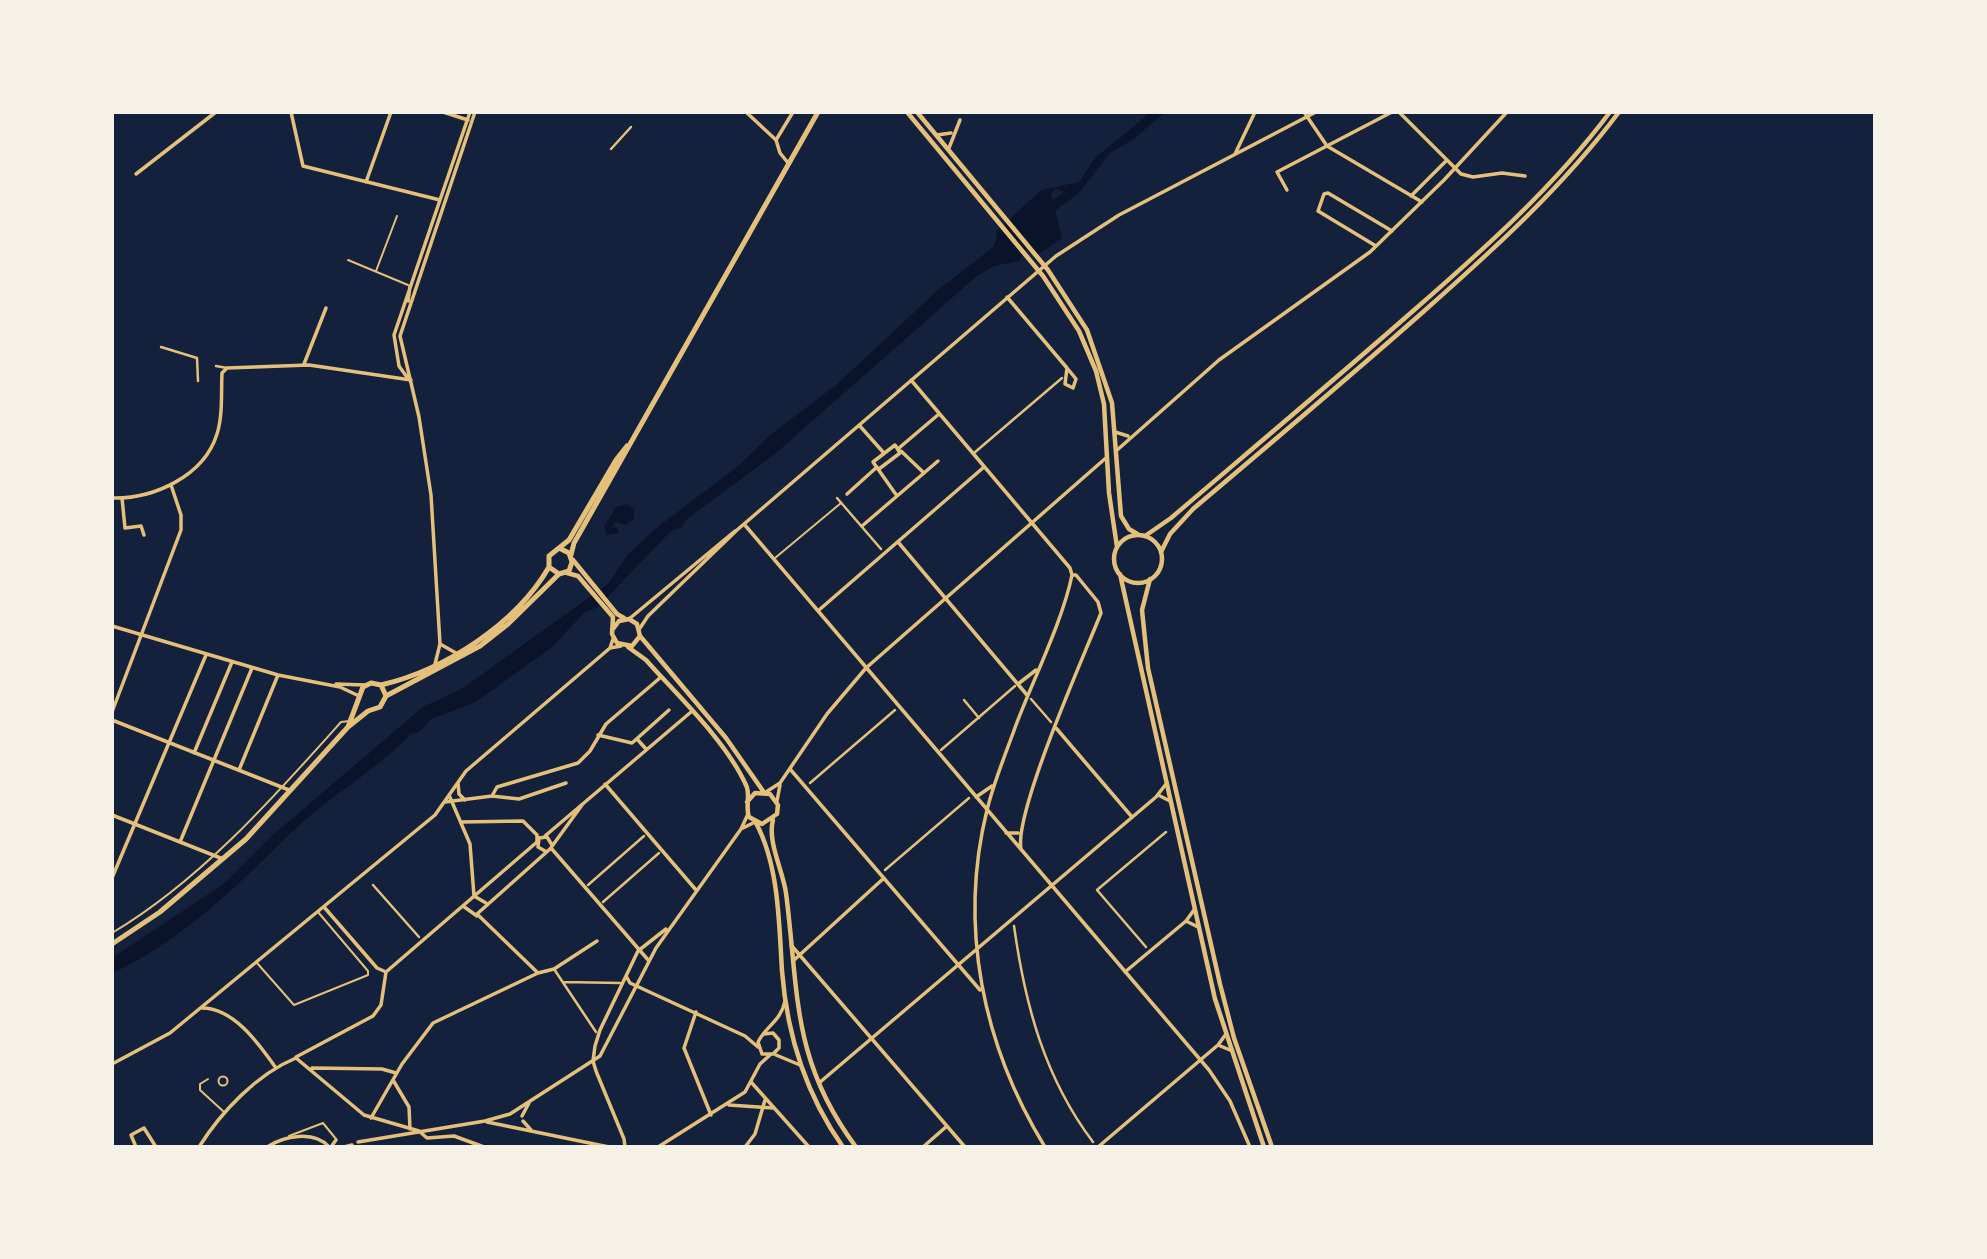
<!DOCTYPE html>
<html>
<head>
<meta charset="utf-8">
<style>
	body { margin:0 }
	#map { position:relative; width:1987px; height:1259px; overflow:hidden; background:#14213d; font-family:Barlow,sans-serif }
	canvas { display:block }
	.frame { position:absolute; inset:0; border:114px solid #f6f1e7; pointer-events:none }
</style>
</head>
<body>
<div id="map">
<canvas width="1987" height="1259"></canvas>
<div class="frame"></div>
</div>
<script>
const g = document.querySelector('canvas').getContext('2d');
g.lineJoin = 'round';
function fill(path, color) {
  g.fillStyle = color;
  g.fill(path, 'evenodd');
}
function stroke(path, color, width, dash) {
  g.strokeStyle = color;
  g.lineWidth = width;
  g.lineCap = dash ? 'butt' : 'round';
  g.setLineDash(dash || []);
  g.stroke(path);
}
fill(new Path2D(`
	M1151 112H1165L1134 139 1110 153 1083 188 1072 194 1055 189 1051 193 1062 238 1039 254 1027 248 1019 261 994 266 977 276 776 453 687 519 681 528 671 531 598 607 584 613 552 647 476 702 431 719 419 732 411 734C377 770 328 797 292 832 242 882 178 944 112 973V958L225 883 275 833 423 707 463 688 609 583 628 554 660 525 737 467 769 436 836 385 938 290 992 248 997 239 996 232 1041 190 1079 182 1095 158Z
	M627 504 634 509V519L625 525 615 522 611 528 617 527 619 533 607 535 604 527 616 507Z`), '#0b132b');
stroke(new Path2D(`
	M1044 213 1077 188`), '#0b132b', 10);
stroke(new Path2D(`
	M348 260 408 285
	M376 271 397 216
	M775 558 841 503
	M112 933C201 880 273 798 341 722L350 721
	M257 963 294 1005 368 975V971L318 912
	M218.5 1081a4.5 4.5 0 1 1 9 0a4.5 4.5 0 1 1-9 0Z
	M208 1079 200 1084V1090L224 1112
	M289 1136 323 1123 336 1139`), '#e5c07b', 2);
stroke(new Path2D(`
	M611 149 631 127
	M161 347 197 358 198 381
	M216 366 227 368
	M974 453 1062 378
	M837 498 881 549
	M1031 699 1051 722
	M964 700 979 718
	M941 750 1015 686
	M810 783 895 710
	M885 870 969 798
	M373 885 419 937
	M588 885 644 836
	M603 902 659 853
	M1014 926C1025 1004 1044 1077 1093 1142
	M1146 947 1097 890 1166 832
	M554 969 596 1032
	M563 982 620 983`), '#e5c07b', 2.5);
stroke(new Path2D(`
	M291 112 303 166 440 200
	M443 112 468 120
	M746 112 776 140
	M1304 112 1327 146 1422 202
	M1399 112 1461 174 1473 177 1502 173 1525 176
	M937 135 951 133
	M949 148 960 120
	M1235 154 1255 112
	M789 164 780 153 776 140 793 112
	M136 174 216 112
	M366 182 391 112
	M1287 190 1277 172 1392 112
	M1411 196 1447 160
	M1376 246 1318 211 1324 194 1328 193 1392 231
	M1007 297 1067 368
	M408 301 410 286
	M304 364 326 308
	M1067 368 1076 379 1073 388 1065 384Z
	M409 380 399 366 394 335 470 112
	M911 380 1070 568 1072 575H1076L1098 602 1101 613C1084 656 1014 812 1021 849
	M859 425 883 452
	M1115 432 1128 436
	M899 448 939 414
	M901 451 924 473
	M1116 451 1219 360 1370 252 1444 180 1507 112
	M879 469 900 453 895 445 873 462 897 496
	M847 494 877 467
	M112 498C154 499 204 476 217 434 223 415 221 393 222 373L227 368 309 365 411 380
	M122 498 125 528 141 526 144 535
	M744 524 1209 1070 1230 1101 1250 1147
	M862 526 938 461
	M898 542 1027 695
	M819 610 984 467
	M629 619 735 531
	M112 626 278 675 340 687 359 696
	M640 628 648 616 737 530 1056 256 1119 215 1316 112
	M440 644 456 653
	M610 648 621 646
	M435 664 440 644 431 495 419 417 400 336 475 112
	M336 684 365 685
	M1018 684 1036 670
	M112 712 181 530V515L171 485
	M112 720 289 790
	M1056 728 1132 817
	M598 735 632 743 669 710
	M637 739 646 749
	M194 753 232 662
	M790 769 980 990
	M239 770 278 675
	M458 783 459 794 465 800
	M605 784 696 890
	M766 792 780 783 827 714 866 668 1107 457
	M449 795 470 844 474 896 486 903
	M1158 795 1170 801
	M492 796 497 787 578 763 590 751 606 724 661 677
	M976 797 992 786
	M777 801 780 785
	M445 802 492 796 519 799 566 783
	M112 815 223 859
	M461 822 523 821 537 835V841
	M743 828 755 822
	M1006 833H1018
	M545 836 691 712
	M180 842 252 668
	M551 848 649 961
	M545 851 538 847 539 838 547 837 552 845
	M112 878 206 655
	M463 906 477 916
	M324 907 377 968 386 972
	M1186 921 1198 927
	M791 945 965 1147
	M793 961 884 878
	M1125 972 1186 921 1194 910
	M538 973 477 914 550 849 582 805
	M626 976 630 983 745 1036 758 1047
	M202 1008C234 1008 259 1044 276 1068
	M696 1012 684 1048 711 1115
	M764 1034 773 1033 779 1040V1048L773 1054H762L758 1042C766 1026 781 1021 785 1001
	M1218 1045 1230 1050
	M776 1055 800 1065
	M296 1057 373 1016 381 1005 386 972 537 842
	M112 1064 170 1033 435 815 466 771 610 648 613 639
	M312 1068 382 1069 396 1073
	M393 1080 409 1107 410 1129
	M751 1082 809 1147
	M819 1083 1156 797 1166 784
	M729 1105 773 1108
	M522 1116 529 1103
	M371 1118 402 1064 433 1023 538 973 554 969 597 941
	M523 1121 531 1130
	M487 1122 609 1147
	M358 1142 485 1121 510 1114 600 1056 656 948 741 829 748 814
	M136 1147 131 1135 144 1128 156 1147
	M199 1147C221 1112 257 1074 296 1058L364 1115 419 1131 427 1138 454 1136 484 1147
	M267 1147C284 1136 314 1130 329 1147
	M331 1147 336 1140
	M344 1147 352 1145
	M625 1147 624 1139 596 1071 593 1061 595 1046 600 1030 638 951 666 929
	M658 1147 745 1092 760 1064 770 1055
	M745 1147 755 1134 765 1100
	M923 1147 947 1126
	M1045 1147C983 1046 958 927 987 810 994 781 1006 753 1016 725 1033 680 1063 620 1072 575
	M1098 1147 1218 1045 1226 1034`), '#e5c07b', 3.5);
stroke(new Path2D(`
	M1145 536 1171 518C1252 449 1333 381 1413 311 1484 249 1553 188 1610 112
	M1161 552 1170 534 1193 509C1270 444 1347 379 1423 312 1493 250 1562 188 1619 112`), '#e5c07b', 4.5);
stroke(new Path2D(`
	M907 112 1043 276 1079 331 1096 371 1104 404 1109 493 1117 547
	M917 112 1048 270 1087 330 1112 403 1121 516 1129 529 1139 535
	M1114 559a24 24 0 1 1 48 0a24 24 0 1 1-48 0Z
	M573 560 617 614 624 618
	M567 573 578 576 613 617 612 634 617 643 632 646 640 636 637 624 629 619 619 621 613 629
	M1120 574 1215 999 1264 1147
	M1150 579 1142 610 1148 668 1220 984 1234 1038 1272 1147
	M640 636 726 738 763 791
	M628 647 646 660C678 696 726 741 746 785 751 795 745 806 749 817L762 824 777 814 778 805 770 794 755 793 747 802
	M773 820C767 841 783 871 786 893 799 993 791 1060 856 1147
	M756 823C779 866 779 923 782 971 787 1034 806 1095 843 1147`), '#e5c07b', 4.5);
stroke(new Path2D(`
	M561 549 569 553 572 562 569 571 559 574 549 567V556L569 540 616 460 627 446
	M571 555 574 543 818 112
	M381 685C445 670 516 624 549 567
	M386 696 480 646 508 624 559 574
	M112 944 160 912 246 839 348 727 368 711 380 707 386 696 381 685 371 683 363 687 348 727`), '#e5c07b', 5);
</script>
</body>
</html>
